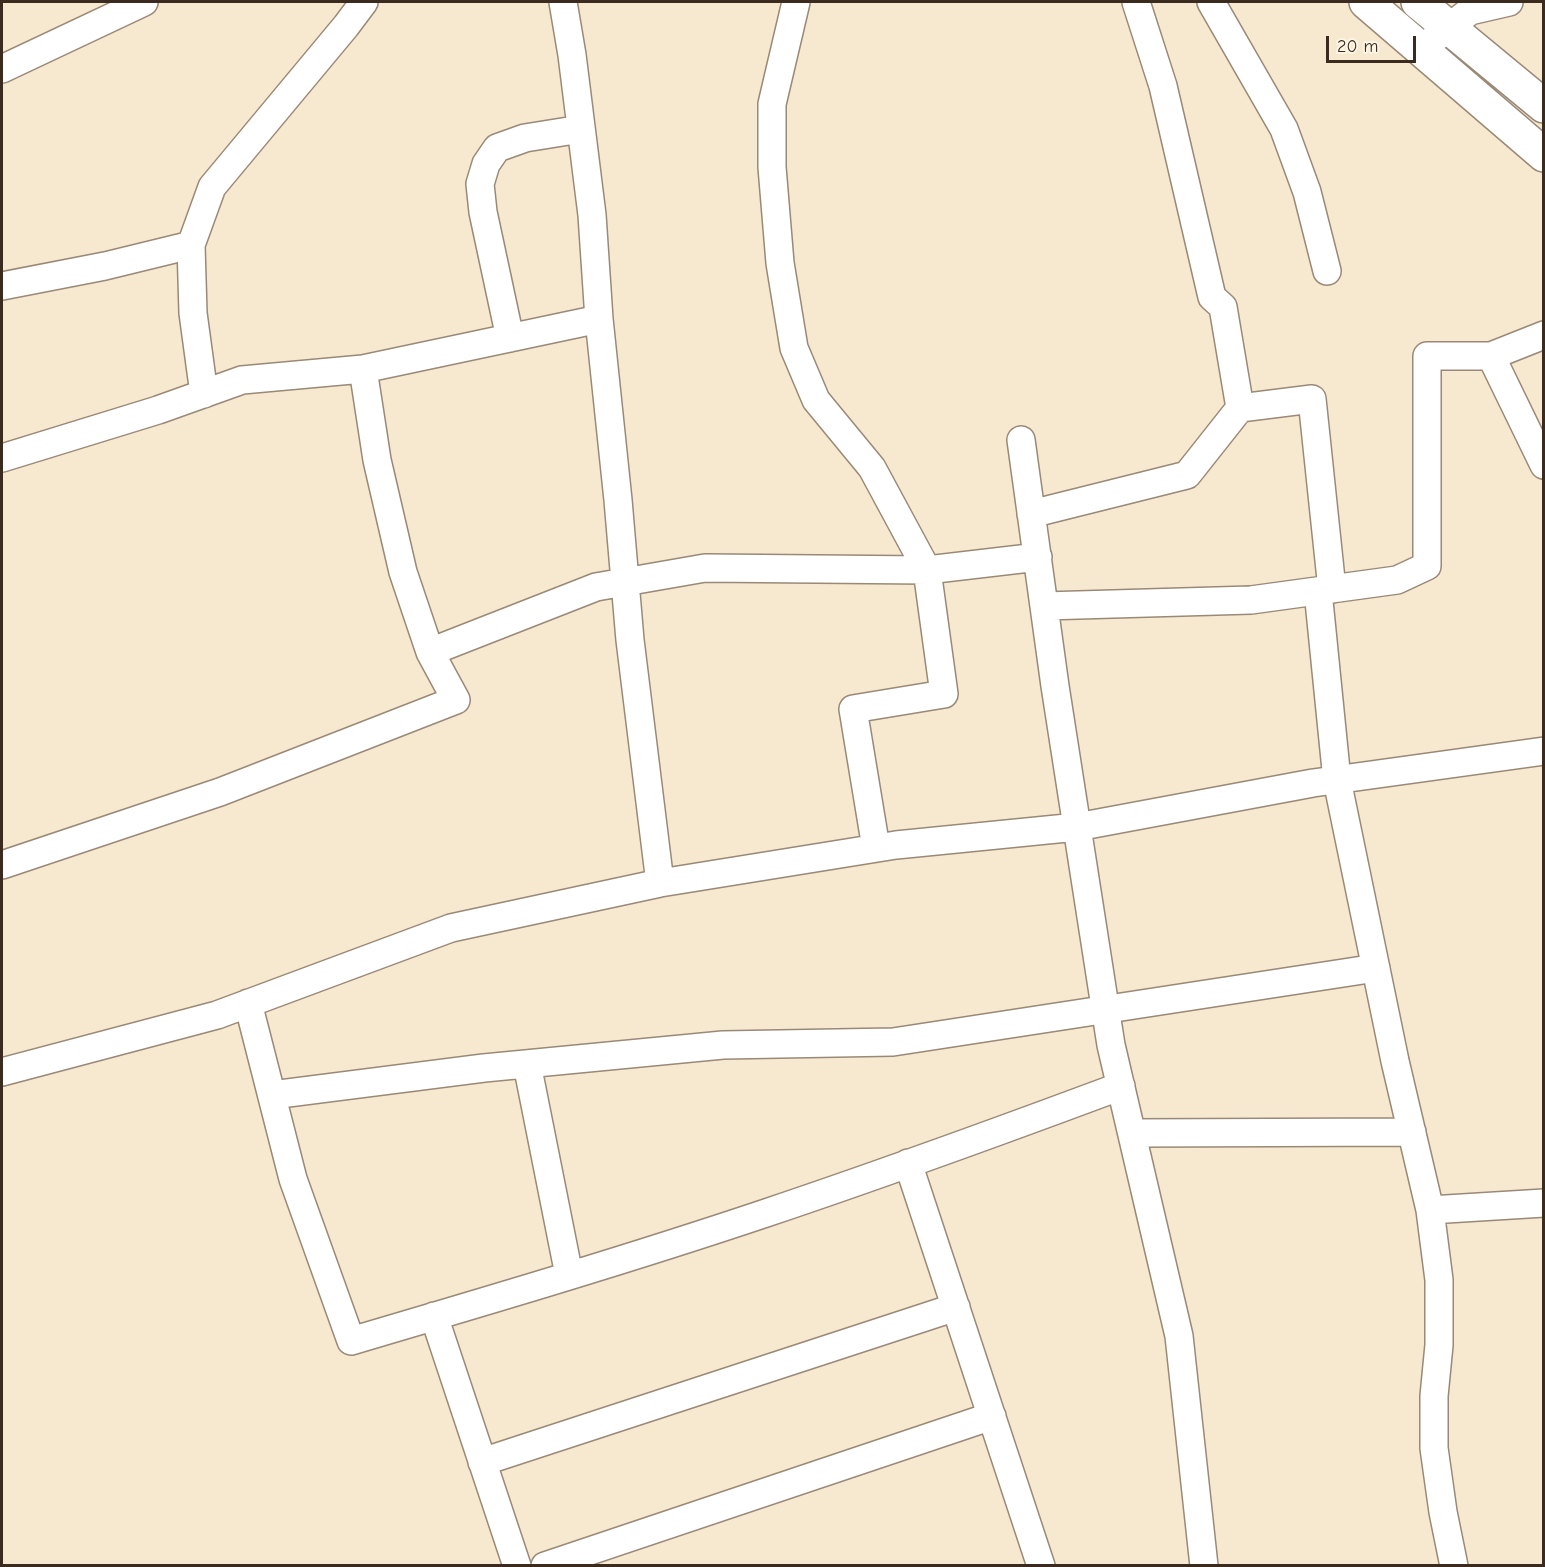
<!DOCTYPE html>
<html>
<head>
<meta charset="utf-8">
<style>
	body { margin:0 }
	#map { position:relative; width:1545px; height:1567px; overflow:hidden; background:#f7e8d0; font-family:"Comic Neue",sans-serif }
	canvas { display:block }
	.frame { position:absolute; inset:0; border:3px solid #3b2a1e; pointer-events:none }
	.scale { position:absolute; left:1326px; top:36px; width:90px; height:27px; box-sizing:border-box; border:3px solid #3b2a1e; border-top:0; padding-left:8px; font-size:18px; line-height:21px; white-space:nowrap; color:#3b2a1e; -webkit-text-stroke:4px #fcf5e5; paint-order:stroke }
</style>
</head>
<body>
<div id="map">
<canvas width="1545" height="1567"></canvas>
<div class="frame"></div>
<div class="scale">20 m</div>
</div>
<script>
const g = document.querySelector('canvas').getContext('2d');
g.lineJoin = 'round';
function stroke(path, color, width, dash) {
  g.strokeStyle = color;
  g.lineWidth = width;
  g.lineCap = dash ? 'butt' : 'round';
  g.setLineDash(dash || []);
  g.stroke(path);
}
const street = new Path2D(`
	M563 2 572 55 592 215 599 319 618 500 630 640 660 883
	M796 2 772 104V167L780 263 794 348 816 400 872 468 927 570 944 694 853 709 876 848
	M1136 2 1163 86 1212 297 1223 307 1240 408 1312 399 1332 589
	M1211 2 1284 129 1307 192 1327 271
	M1421 49 1470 11 1509 2
	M2 69 144 2
	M2 286 105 266 191 245
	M510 338 483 212 480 184 486 164 497 148 525 138 581 129
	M1491 356 1544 465
	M363 369 377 460 403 572 430 652
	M204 394 193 313 191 245 212 187 346 26 364 2
	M1021 440 1055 686 1111 1045 1179 1336 1204 1566
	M2 458 158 410 242 380 363 369 599 319
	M1031 514 1187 475 1240 408
	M1318 591 1337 780 1395 1061 1430 1210 1544 1203
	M1044 606 1251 600 1397 580 1427 566V356H1491L1544 335
	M2 865 220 792 456 700 430 652 596 587 705 568 927 570 1038 557
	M248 1003 293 1179 351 1341C490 1300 629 1259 766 1213 885 1173 1003 1130 1121 1086
	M527 1064 569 1275
	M2 1072 217 1015 451 928 660 883 896 845 1077 827 1313 783 1544 751
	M272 1095 484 1068 723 1045 893 1042 1376 968
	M1132 1133 1412 1132
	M908 1163 1041 1566
	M1430 1210 1439 1280V1345L1434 1396V1448L1443 1512 1454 1566
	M434 1316 517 1566
	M482 1462 956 1307
	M545 1566 992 1416`);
const secondary = new Path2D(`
	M1366 2 1544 155
	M1418 2 1544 106`);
stroke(street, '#998977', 30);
stroke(secondary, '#998977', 36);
stroke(street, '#fff', 27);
stroke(secondary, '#fff', 33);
</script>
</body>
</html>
